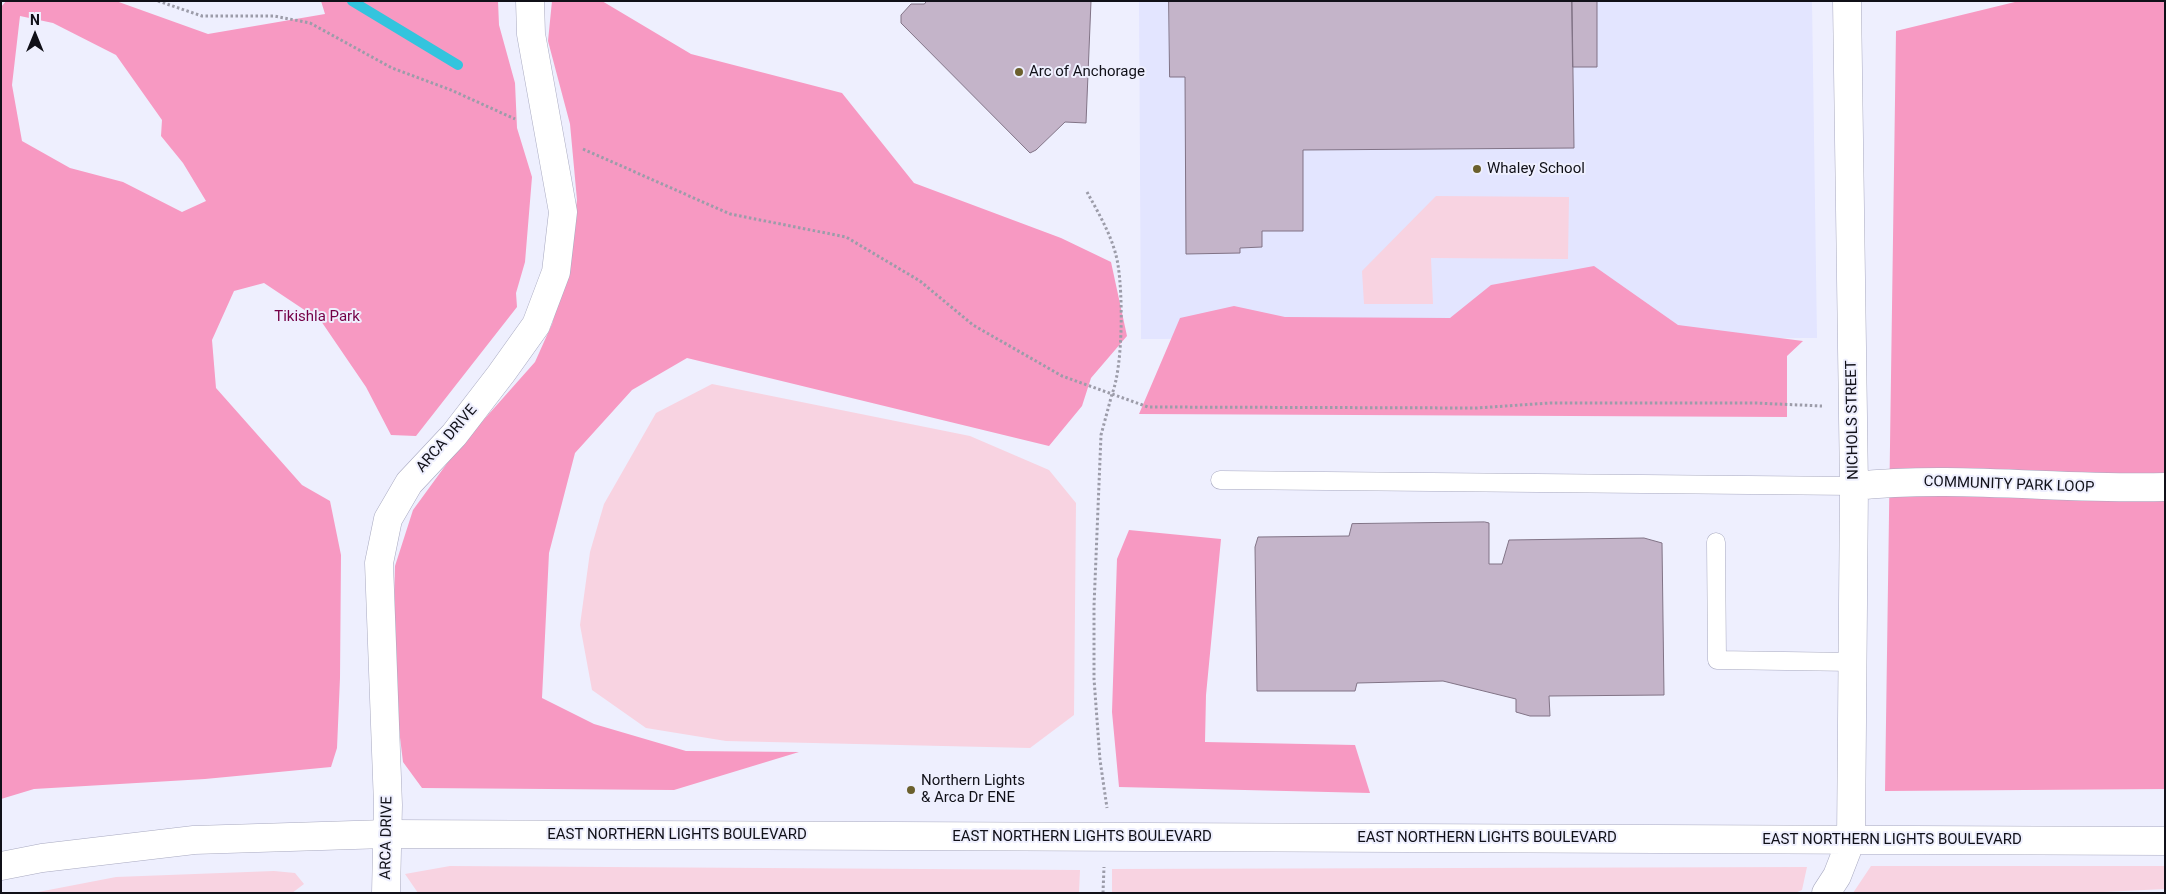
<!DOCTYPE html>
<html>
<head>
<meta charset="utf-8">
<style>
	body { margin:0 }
	#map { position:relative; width:2166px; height:894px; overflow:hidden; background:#eeeffe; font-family:Roboto,sans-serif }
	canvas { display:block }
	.frame { position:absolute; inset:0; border:2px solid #101018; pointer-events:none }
	.north { position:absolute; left:10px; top:10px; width:50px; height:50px; -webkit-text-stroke:4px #eeeffe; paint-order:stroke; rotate:0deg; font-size:14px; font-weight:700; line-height:20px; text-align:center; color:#101018 }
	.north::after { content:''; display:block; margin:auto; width:18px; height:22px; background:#101018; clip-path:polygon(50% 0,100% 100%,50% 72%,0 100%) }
</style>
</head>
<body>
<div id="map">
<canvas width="2166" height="894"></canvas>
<div class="frame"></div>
<div class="north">N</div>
</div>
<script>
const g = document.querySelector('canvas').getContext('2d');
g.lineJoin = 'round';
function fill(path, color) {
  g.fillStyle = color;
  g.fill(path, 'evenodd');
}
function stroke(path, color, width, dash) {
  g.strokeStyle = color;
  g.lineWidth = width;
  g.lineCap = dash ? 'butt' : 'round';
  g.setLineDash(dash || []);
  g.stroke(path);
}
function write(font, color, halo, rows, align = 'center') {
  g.font = font + ' Roboto,sans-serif';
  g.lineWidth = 4;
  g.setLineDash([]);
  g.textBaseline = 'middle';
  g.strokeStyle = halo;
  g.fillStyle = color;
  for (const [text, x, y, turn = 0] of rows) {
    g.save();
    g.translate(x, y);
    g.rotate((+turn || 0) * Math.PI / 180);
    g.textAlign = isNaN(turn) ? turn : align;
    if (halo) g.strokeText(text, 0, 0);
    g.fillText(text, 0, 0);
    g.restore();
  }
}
fill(new Path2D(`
	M1139 1H1812L1817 338 1141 339Z`), '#e3e5ff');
fill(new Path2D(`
	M1436 196 1569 197 1568 259 1431 258 1433 304H1364L1362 271Z
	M712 384 970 436 1049 470 1076 503 1074 715 1030 748 726 741 646 728 592 690 580 625 590 552 604 504 656 413Z
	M450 866 1080 870 1079 893H418L405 874Z
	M1871 866H2165V889L2083 893H1853Z
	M1807 867 1802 890 1795 893H1112V869Z
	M274 871 295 873 304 884 292 893H33L116 877Z`), '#f8d3e1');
fill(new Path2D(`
	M6 1H116L208 34 325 14 321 1H498L499 25 515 83 517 128 532 177 525 262 516 293 517 307 416 436 391 435 366 387 321 321 264 283 234 291 212 340 216 388 302 485 330 501 341 555 340 678 337 748 331 767 205 779 34 789 1 799V7ZM20 16 53 23 116 55 162 120 161 136 183 163 206 201 182 212 123 182 70 168 22 141 12 85Z
	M552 1H602L691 54 842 93 914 183 1061 238 1111 262 1127 336 1091 378 1082 406 1049 446 687 358 632 390 575 453 549 553 542 698 594 724 686 751 799 752 674 790 422 788 403 762 392 672 395 566 413 510 456 451 535 362 552 324 568 268 577 200 570 124 548 41Z
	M2019 1H2165V789L1885 791 1896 31Z
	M1594 266 1678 325 1803 341 1787 356V417L1139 414 1180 318 1234 306 1285 317 1450 318 1491 285Z
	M1129 530 1221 539 1206 695 1205 742 1355 745 1370 793 1119 787 1112 712 1117 559Z`), '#f799c2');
stroke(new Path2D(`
	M352 1 458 65`), '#33c4de', 10);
const building = new Path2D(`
	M927 1H1091L1086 123 1065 122 1036 150 1030 153 901 23V15L911 4H924Z
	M1169 1H1572L1574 148 1303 150V231H1262V247L1240 248V253L1186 254 1185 77H1170Z
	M1572 1H1597V67H1573Z
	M1485 522 1489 523V564H1502L1509 540 1644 538 1662 543 1664 695 1549 696 1550 716H1530L1516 712V699L1443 681 1357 683 1355 691H1257L1255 547 1258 537 1349 536 1352 524Z`);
fill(building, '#c4b4c9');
stroke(building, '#817386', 1);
const lane = new Path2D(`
	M1220 480 1854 486
	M1716 542 1717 660 1853 662`);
const street = new Path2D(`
	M1847 1 1854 486 1851 840
	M1854 486C1956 475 2062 490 2165 487
	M386 893 388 805 379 563 388 519 409 483 454 435 501 374 536 325 556 272 563 212 531 34 530 1`);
const primary = new Path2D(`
	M1 866 42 858 194 840 386 834 2165 841
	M1826 893 1837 876 1851 840`);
stroke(lane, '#a8a9c0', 19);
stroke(street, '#a8a9c0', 29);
stroke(primary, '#a8a9c0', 29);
stroke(new Path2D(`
	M158 1 202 16H274L310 23 392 68 451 90 515 119
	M583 149 730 214 846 237 920 281 973 325 1062 376 1112 394 1101 435 1094 606V679L1100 760 1107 808
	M1087 192C1099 214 1114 239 1118 265 1123 296 1123 366 1112 394L1148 407 1476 408 1550 403H1755L1822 406
	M1103 893 1104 867`), '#9c9ca9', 3, [2.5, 2.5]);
stroke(lane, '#fff', 18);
stroke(street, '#fff', 28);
stroke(primary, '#fff', 28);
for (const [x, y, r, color] of [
	[1019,72,5,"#6b602d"],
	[1477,169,5,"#6b602d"],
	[911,790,5,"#6b602d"]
]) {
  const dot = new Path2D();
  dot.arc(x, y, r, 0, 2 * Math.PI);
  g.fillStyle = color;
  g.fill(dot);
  stroke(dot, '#eeeffe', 2);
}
write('15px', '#101018', '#eeeffe', [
	["Arc of Anchorage",1029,72],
	["Whaley School",1487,169],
	["Northern Lights",921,781],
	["& Arca Dr ENE",921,798]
], 'left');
write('15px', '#740046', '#eeeffe', [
	["Tikishla Park",317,317]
]);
write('15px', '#101018', '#eeeffe', [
	["NICHOLS STREET",1853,420,-91],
	["ARCA DRIVE",447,439,-49],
	["COMMUNITY PARK LOOP",2009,485,2],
	["EAST NORTHERN LIGHTS BOULEVARD",677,835],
	["EAST NORTHERN LIGHTS BOULEVARD",1082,837],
	["ARCA DRIVE",387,838,-89],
	["EAST NORTHERN LIGHTS BOULEVARD",1487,838],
	["EAST NORTHERN LIGHTS BOULEVARD",1892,840]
]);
</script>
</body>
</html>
